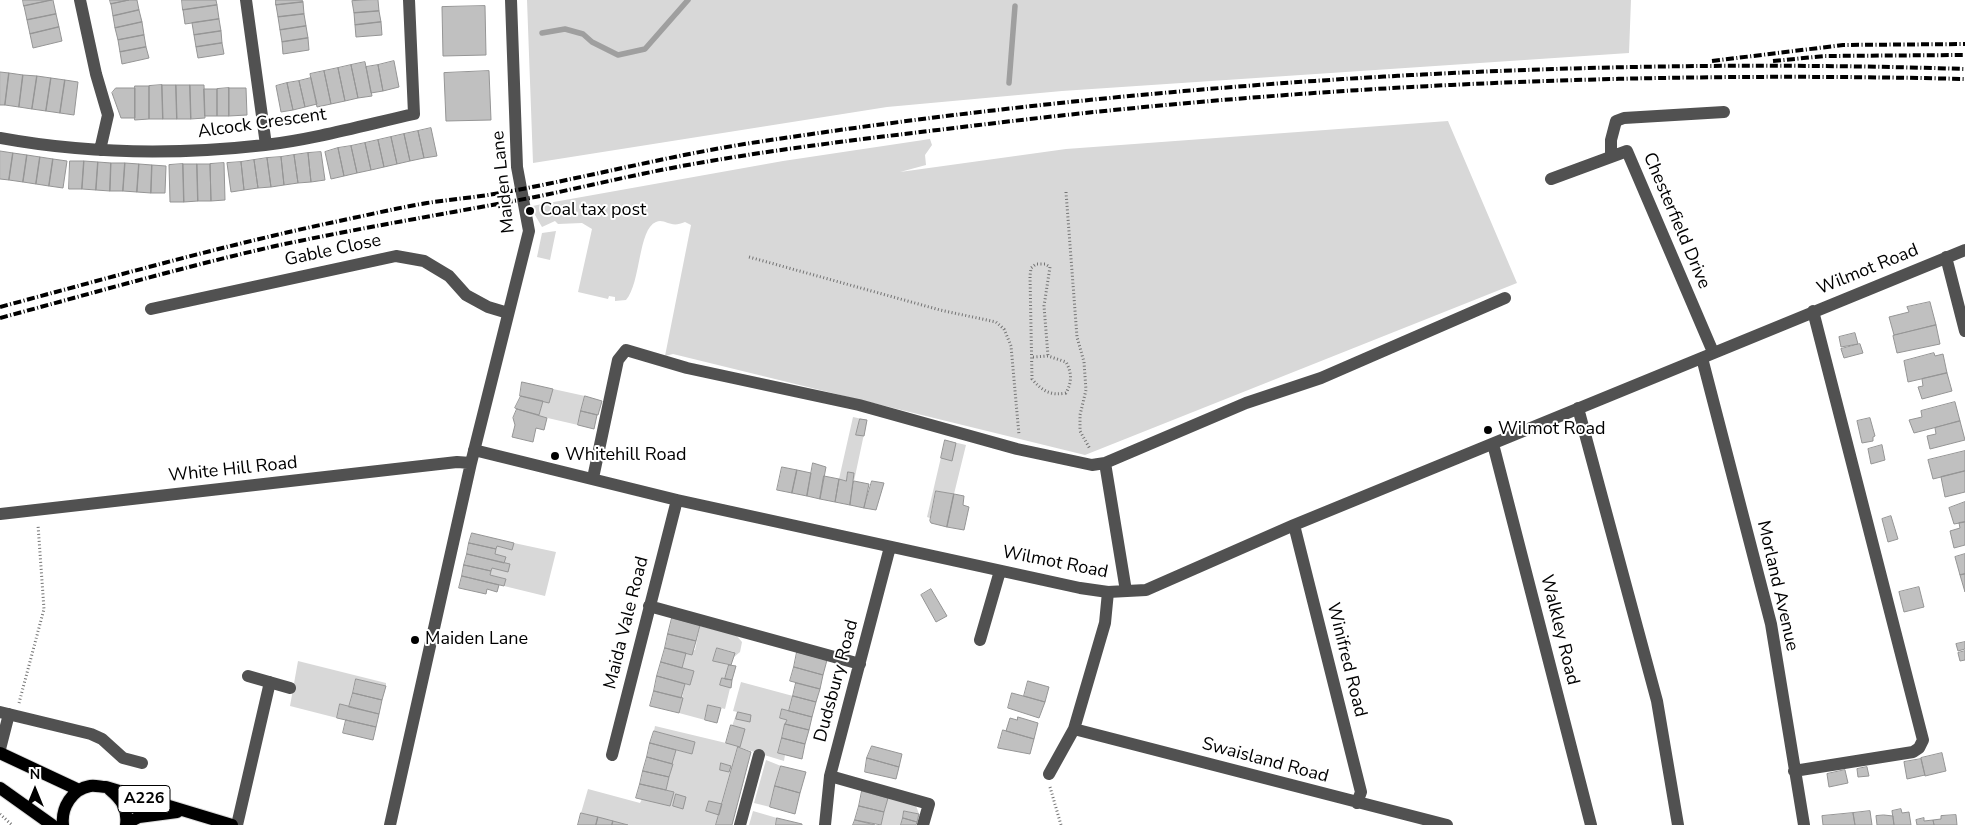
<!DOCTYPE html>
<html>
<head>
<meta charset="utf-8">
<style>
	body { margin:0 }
	#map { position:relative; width:1965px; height:825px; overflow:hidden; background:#fff; font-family:"Nunito Sans",sans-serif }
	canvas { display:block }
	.north { position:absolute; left:10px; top:765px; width:50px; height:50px; -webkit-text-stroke:4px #fff; paint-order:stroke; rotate:0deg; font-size:14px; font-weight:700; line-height:20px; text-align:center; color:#000 }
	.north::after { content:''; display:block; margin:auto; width:18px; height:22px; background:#000; clip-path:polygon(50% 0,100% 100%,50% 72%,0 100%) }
</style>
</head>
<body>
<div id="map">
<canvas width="1965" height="825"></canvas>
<div class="north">N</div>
</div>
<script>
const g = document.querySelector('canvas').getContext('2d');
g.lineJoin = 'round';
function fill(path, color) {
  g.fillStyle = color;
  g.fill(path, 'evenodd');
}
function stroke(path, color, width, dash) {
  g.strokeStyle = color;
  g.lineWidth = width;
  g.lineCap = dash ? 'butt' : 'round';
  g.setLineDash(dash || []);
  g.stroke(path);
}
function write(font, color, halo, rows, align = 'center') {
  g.font = font + ' "Nunito Sans",sans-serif';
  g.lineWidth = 4;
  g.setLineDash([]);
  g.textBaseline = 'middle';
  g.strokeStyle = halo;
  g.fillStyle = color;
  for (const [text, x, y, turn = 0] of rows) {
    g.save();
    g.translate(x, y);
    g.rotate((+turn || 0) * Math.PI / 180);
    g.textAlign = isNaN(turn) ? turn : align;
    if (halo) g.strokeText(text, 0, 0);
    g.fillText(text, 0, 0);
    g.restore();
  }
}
fill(new Path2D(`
	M527 0H1631L1629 53 1062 91 887 107 533 163Z
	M1448 121 1517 283 1085 455 673 354 665 356 691 225 685 222C670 229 665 218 656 222 638 229 641 283 626 300L615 301V297L609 296 608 299 578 292 592 229 582 223 558 224 555 221 542 227 535 215 533 206 537 205 783 161 930 139 932 145 925 155 926 165 900 172 1066 149Z
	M556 231 550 260 537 257 542 233Z
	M553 389 585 396 578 425 539 416 543 401 549 402Z
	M853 417 867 420 854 481V473L848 472 846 481 839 479Z
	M945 440 966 445 954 494 936 491 930 518 927 517Z
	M514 543 556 552 545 596 504 586 506 579 490 575 492 568 504 563 505 557 495 554 497 546 512 550Z
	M700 626 736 635 742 642 740 652 734 657V652L717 648 714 660 729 665 726 679 732 680 725 709 709 705 705 720 679 713 685 684 690 685 694 671 682 668 686 653 695 650Z
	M298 661 386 683V686L356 679 349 707 340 705 337 718 290 706Z
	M741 682 793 696 789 711 782 709 780 717 787 720 778 753 785 755 784 761 738 747 716 825H628L581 813 588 789 640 803 642 799 670 805 674 792 666 790 676 750 692 754 695 742 654 731 655 726 726 743 737 712 733 711Z
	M766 760 781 766 770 807 754 803Z
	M888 798 915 803 919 814 905 811 901 825H881Z
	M753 811 777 818 776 825H749Z`), '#d8d8d8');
stroke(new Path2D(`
	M542 33 565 29 583 34 592 42 618 55 645 49 688 0
	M1009 83 1015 6`), '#9f9f9f', 5.5);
const building = new Path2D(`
	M23 0H52L24 6Z
	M53 0 56 14 27 20 24 6Z
	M110 0H129L111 4Z
	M129 0H137L139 10 113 16 111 4Z
	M182 0H216L217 5 183 10Z
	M276 0H302L303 2 276 5Z
	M378 0 379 11 354 13 352 1Z
	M303 2 304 14 278 17 276 5Z
	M217 5 219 19 185 24 183 10Z
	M485 6 486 55 443 56 442 7Z
	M139 10 142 22 115 28 113 16Z
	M379 11 381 22 355 25 354 13Z
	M56 14 59 27 30 34 27 20Z
	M304 14 306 26 280 30 278 17Z
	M219 19 221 31 194 35 192 23Z
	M142 22 144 35 118 40 115 28Z
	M381 22 382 35 356 37 355 25Z
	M306 26 308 38 282 42 280 30Z
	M59 27 62 41 33 48 30 34Z
	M221 31 222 43 196 47 194 35Z
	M144 35 146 47 120 52 118 40Z
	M308 38 309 50 283 54 282 42Z
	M222 43 224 54 198 58 196 47Z
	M146 47 149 58 122 64 120 52Z
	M394 61 399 87 383 91 378 65Z
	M365 62 372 96 358 98 351 65Z
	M351 65 358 98 345 101 338 68Z
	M378 65 383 91 371 93 366 67Z
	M338 68 345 101 331 104 324 71Z
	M324 71 331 104 317 107 310 74Z
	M489 71 491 120 446 121 444 73Z
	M0 72 9 73 5 105H0Z
	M9 73 23 75 19 107 5 105Z
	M23 75 37 76 32 109 19 107Z
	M37 76 51 78 46 111 32 109Z
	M51 78 65 80 60 113 46 111Z
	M311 78 317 104 305 107 299 81Z
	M65 80 78 82 74 115 60 113Z
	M299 81 305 107 293 110 287 83Z
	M287 83 293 110 281 112 276 86Z
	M162 85 163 119H149V86Z
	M162 85H176L177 119H163Z
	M176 85H190L191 119H177Z
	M190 85H204L205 118 191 119Z
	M135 86H149V119L135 120Z
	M116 88H135V118H121L112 93Z
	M229 88H246L247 115 229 116Z
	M229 88V116H217V89Z
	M204 89H217V116H205Z
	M431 128 437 156 424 158 418 131Z
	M418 131 424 158 410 161 404 134Z
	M404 134 410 161 397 164 391 137Z
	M391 137 397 164 384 167 378 140Z
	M378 140 384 167 371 170 365 143Z
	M365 143 371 170 357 173 351 146Z
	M351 146 357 173 344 176 338 148Z
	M338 148 344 176 331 179 325 152Z
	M0 151 13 153 9 180 0 179Z
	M321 152 325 180 311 182 308 153Z
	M13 153 27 155 23 182 9 180Z
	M308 153 311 182 298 183 294 155Z
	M27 155 40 157 36 184 23 182Z
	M294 155 298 183 284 185 281 157Z
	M40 157 53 159 49 186 36 184Z
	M281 157 284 185 271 187 267 158Z
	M267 158 271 187 258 188 254 160Z
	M53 159 67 161 63 188 49 186Z
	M254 160 258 188 244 190 241 162Z
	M70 161H84L82 189H69Z
	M84 161 98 162 96 190 82 189Z
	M98 162 111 163 110 191 96 190Z
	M241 162 244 190 231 192 227 163Z
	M111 163H125L123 191H110Z
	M125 163 139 164 137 192 123 191Z
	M224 163 225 200 211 201 210 164Z
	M139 164 152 165 151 193 137 192Z
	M183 164 184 202H170L169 165Z
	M183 164H197L198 201 184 202Z
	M197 164H210L211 201H198Z
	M152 165 166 166 165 193H151Z
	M1930 302 1936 325 1894 335 1889 317 1909 312 1907 307Z
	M1936 325 1940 344 1897 353 1893 336Z
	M1855 333 1858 344 1841 347 1839 337Z
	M1860 344 1863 353 1844 358 1841 349Z
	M1934 353 1935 356 1943 354 1947 373 1908 382 1904 361Z
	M1947 373 1952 391 1922 399 1918 387 1923 386 1922 379Z
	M522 382 553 389 549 403 520 396Z
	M521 396 543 401 539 415 517 409 515 408Z
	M585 396 602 401 598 415 581 411Z
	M1955 402 1960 421 1914 433 1909 420 1922 417 1921 411Z
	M517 409 547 418 544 430 536 428 533 442 512 437 515 425 513 418Z
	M581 411 597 415 594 429 578 425Z
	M1870 418 1875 436 1873 437V441L1862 443 1857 421Z
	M860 419 867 420 864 436 856 435Z
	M1960 421 1965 440 1930 449 1927 436 1936 434 1935 428Z
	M945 440 956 443 952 461 941 458Z
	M1882 445 1885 460 1871 464 1868 449Z
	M1965 451V471L1933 479 1928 460Z
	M813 463 826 467 820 499 807 496Z
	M782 467 797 470 792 493 777 490Z
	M797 470 811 473 807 496 792 493Z
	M1965 471V492L1945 497 1941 477Z
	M848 472 854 473 850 505 835 502 839 479 846 481Z
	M824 476 839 479 835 502 820 499Z
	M854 481 869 484 864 508 850 505Z
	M872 481 884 483 876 510 864 508Z
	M936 491 954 494 947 527 931 523 930 521Z
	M954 494 964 496 963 505 969 507 964 530 947 527Z
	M1965 502V522L1954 524 1949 508Z
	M1891 516 1898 539 1888 542 1882 519Z
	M1965 522V545L1954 548 1950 531 1960 528 1959 523Z
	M472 533 514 543 512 550 497 546 496 549 469 543Z
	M469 543 496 549 495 554 506 557 504 563 467 554Z
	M467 554 510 564 508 572 492 568 491 571 464 565Z
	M1965 554V574L1960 575 1955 557Z
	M464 565 491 571 490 575 506 579 504 586 462 576Z
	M1965 574V592L1960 575Z
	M462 576 499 585 497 592 487 589 486 594 459 588Z
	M1919 587 1924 607 1904 612 1899 592Z
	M931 589 947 616 936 622 921 595Z
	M672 618 700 625 696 641 668 634Z
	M668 634 696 641 692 655 665 648Z
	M1965 642V649L1958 651 1956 644Z
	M665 648 686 653 682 668 661 662Z
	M717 648 735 653 731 665 713 661Z
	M1965 651V660L1960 661 1958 653Z
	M797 652 827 660 823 675 794 667Z
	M661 662 694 671 690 685 657 676Z
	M729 665 736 666 732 680 725 679Z
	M794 667 823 675 820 689 790 681Z
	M657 676 685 684 681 698 654 691Z
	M722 678 732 680 731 688 720 685Z
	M356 679 386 686 382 700 353 693Z
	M1028 681 1049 687 1045 702 1024 696Z
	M796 683 820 689 816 702 793 696Z
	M654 691 683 698 679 713 650 706Z
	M353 693 382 700 379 714 349 707Z
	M1012 693 1045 702 1039 718 1008 708Z
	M793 696 816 702 812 717 789 711Z
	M340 704 379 714 376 727 337 718Z
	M708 705 721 708 717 723 705 720Z
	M782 709 812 717 809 730 785 724 787 720 780 718Z
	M738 712 751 715 750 722 736 719Z
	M1018 717 1038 723 1034 739 1006 731 1010 718 1017 720Z
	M346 720 376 727 373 740 343 733Z
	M785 724 809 730 805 744 782 738Z
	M731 725 745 729 740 747 726 743Z
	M1003 730 1034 739 1030 754 998 748Z
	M654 731 695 742 692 754 650 743Z
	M782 738 805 744 802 759 778 753Z
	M650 743 676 750 672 764 647 757Z
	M872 746 902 754 899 767 867 758Z
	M738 747 751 752 732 825H716Z
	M1942 753 1946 771 1925 776 1921 758Z
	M647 757 673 764 669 777 643 771Z
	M867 758 899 767 896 779 865 772Z
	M1921 759 1925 775 1907 779 1904 762Z
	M721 763 731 766 729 772 720 770Z
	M781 766 806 772 800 793 775 786Z
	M1867 767 1869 776 1858 777 1857 769Z
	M1845 770 1848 783 1829 787 1827 774Z
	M643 771 669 777 666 790 640 784Z
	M640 784 674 792 670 806 636 798Z
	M775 786 800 793 795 814 770 807Z
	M862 791 888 798 884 812 859 806Z
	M676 794 686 797 683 809 673 806Z
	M709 801 722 804 719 815 706 811Z
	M859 806 884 812 881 825 855 820Z
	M1901 809 1902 813 1909 812 1911 825H1894L1892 811Z
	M904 811 919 814 917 822 903 818Z
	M1870 811 1872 825H1855L1853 813Z
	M581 813 598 817 596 825H578Z
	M1853 813 1855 825H1823L1822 816Z
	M1884 815 1893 816 1894 825H1877L1876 816Z
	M1956 815 1957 825H1934L1933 820 1941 819V816Z
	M598 817 613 821 612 825H596Z
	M777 818 802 824V825H776Z
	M903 818 917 822 916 825H901Z
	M1924 818V821L1933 820 1934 825H1917L1916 820Z
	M855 820 875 825H853Z
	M613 821 628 825H612Z`);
fill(building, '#c0c0c0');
stroke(building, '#959595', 1);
const major = new Path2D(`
	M0 753 79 790
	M0 788 52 825
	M110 790C122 800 128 809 126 825
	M127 823 139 817 177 812
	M63 825C61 808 72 789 90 786 95 785 101 787 106 787L232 825`);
stroke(major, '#dbdbdb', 14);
stroke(new Path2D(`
	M1066 192 1077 337 1084 362 1086 390 1080 415V431L1090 449
	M749 257 940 310 996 322 1004 329 1011 346 1019 435
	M1033 357 1048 356 1066 362C1072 373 1072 382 1066 393 1051 396 1042 391 1032 379L1030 276 1031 268 1036 264H1045L1050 267 1044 306 1048 356
	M19 703 44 609 38 525
	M1050 787 1061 825
	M0 814 12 825`), '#737373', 3, [1, 2.5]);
stroke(new Path2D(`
	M80 0 96 74 108 115 100 150
	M246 0 266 145
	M0 138C87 154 177 155 265 145 315 139 365 125 414 114L409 0
	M1611 157V140L1616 121 1624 118 1724 112
	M1551 179 1627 151 1713 352
	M1946 257 1965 331
	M151 309 396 256 424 261 449 276 466 295 488 307 508 313
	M1702 358 1771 624 1804 825
	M1578 408 1657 701 1678 825
	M1493 444 1591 825
	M474 450 677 500 1080 588 1108 592 1146 590 1294 525 1965 250
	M1105 463 1246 403 1321 378 1505 298
	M593 478 618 360 626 350 687 368 859 405 1017 449 1092 465 1105 463 1126 591
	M0 514 457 462 471 463
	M1294 525 1361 792 1357 803
	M649 606 860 664
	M980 640 1000 571
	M248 676 290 688
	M0 712 91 734 102 739 123 758 142 763
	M1074 729 1447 825
	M0 749 9 714
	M612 755 677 500
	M1794 771 1913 752 1919 748 1923 740 1813 311
	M1049 774 1074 729 1105 623 1108 592
	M830 776 929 804 923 825
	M237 825 270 682
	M390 825 471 463 529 231 517 167 511 0
	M740 825 759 755
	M825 825 830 776 890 547`), '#515151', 12);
stroke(major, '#000', 12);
stroke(new Path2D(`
	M1712 61 1843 45 1965 44
	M1773 61 1825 56 1965 55
	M0 307C112 277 225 245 339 221 368 215 397 208 427 203 453 199 480 197 506 192 588 177 668 156 751 143 1149 82 1562 56 1965 69
	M0 318C93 293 186 266 280 245 365 227 450 213 535 197 584 187 633 175 682 166 780 148 880 137 979 125 1307 85 1634 71 1965 79`), '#000', 4, [8, 2.5, 1, 2.5]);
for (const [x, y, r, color] of [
	[530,211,5,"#000"],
	[1488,430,5,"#000"],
	[555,456,5,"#000"],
	[415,640,5,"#000"]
]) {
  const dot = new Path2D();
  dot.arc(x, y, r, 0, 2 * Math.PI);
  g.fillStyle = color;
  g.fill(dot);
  stroke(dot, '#fff', 2);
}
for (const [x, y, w] of [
	[144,799,52]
]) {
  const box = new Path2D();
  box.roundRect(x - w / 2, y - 13.5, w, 27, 4);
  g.fillStyle = '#fff';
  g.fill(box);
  stroke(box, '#000', 1);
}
write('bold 16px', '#000', null, [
	["A226",144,799]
]);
write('18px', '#000', '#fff', [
	["Alcock Crescent",262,124,-8],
	["Maiden Lane",504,182,-96],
	["Chesterfield Drive",1676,221,67],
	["Gable Close",333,251,-12],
	["Wilmot Road",1868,270,-22],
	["White Hill Road",233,470,-6],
	["Wilmot Road",1055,563,11],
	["Morland Avenue",1777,586,77],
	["Maida Vale Road",627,623,-76],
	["Walkley Road",1559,630,76],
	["Winifred Road",1346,660,76],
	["Dudsbury Road",837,681,-75],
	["Swaisland Road",1265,761,15]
]);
write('18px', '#000', '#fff', [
	["Coal tax post",540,211],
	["Wilmot Road",1498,430],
	["Whitehill Road",565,456],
	["Maiden Lane",425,640]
], 'left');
</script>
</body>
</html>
